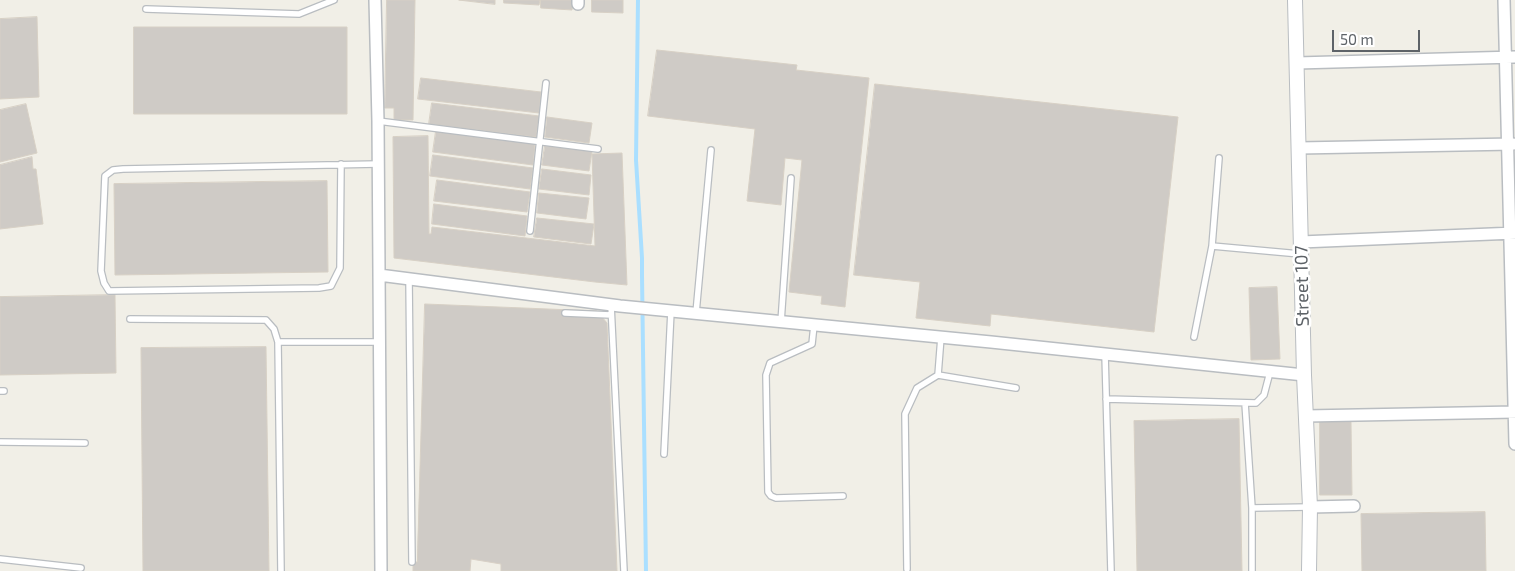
<!DOCTYPE html>
<html>
<head>
<meta charset="utf-8">
<style>
	body { margin:0 }
	#map { position:relative; width:1515px; height:571px; overflow:hidden; background:#f1efe7; font-family:"Exo 2",sans-serif }
	canvas { display:block }
	.scale { position:absolute; left:1332px; top:30px; width:88px; height:22px; box-sizing:border-box; border:2px solid #5e6368; border-top:0; padding-left:6px; font-size:15px; line-height:18px; white-space:nowrap; color:#5e6368; -webkit-text-stroke:4px #fff; paint-order:stroke }
</style>
</head>
<body>
<div id="map">
<canvas width="1515" height="571"></canvas>
<div class="scale">50 m</div>
</div>
<script>
const g = document.querySelector('canvas').getContext('2d');
g.lineJoin = 'round';
function stroke(path, color, width, dash) {
  g.strokeStyle = color;
  g.lineWidth = width;
  g.lineCap = dash ? 'butt' : 'round';
  g.setLineDash(dash || []);
  g.stroke(path);
}
function fill(path, color) {
  g.fillStyle = color;
  g.fill(path, 'evenodd');
}
function write(font, color, halo, rows, align = 'center') {
  g.font = font + ' "Exo 2",sans-serif';
  g.lineWidth = 5;
  g.setLineDash([]);
  g.textBaseline = 'middle';
  g.strokeStyle = halo;
  g.fillStyle = color;
  for (const [text, x, y, turn = 0] of rows) {
    g.save();
    g.translate(x, y);
    g.rotate((+turn || 0) * Math.PI / 180);
    g.textAlign = isNaN(turn) ? turn : align;
    if (halo) g.strokeText(text, 0, 0);
    g.fillText(text, 0, 0);
    g.restore();
  }
}
stroke(new Path2D(`
	M638 0 636 160 642 258V276L646 571`), '#aadfff', 4);
const building = new Path2D(`
	M387 0H415L413 120H394V108H385Z
	M459 0H495V4Z
	M504 0H540L539 5 504 3Z
	M541 0H573L572 10 541 8Z
	M592 0H623V13L592 12Z
	M37 17 39 97 0 99V19Z
	M134 27H347V114H134Z
	M657 50 797 65 796 70 869 78 845 307 821 304 822 296 789 292 802 160 785 158 781 205 747 201 755 129 648 116Z
	M421 78 541 92 539 113 418 99Z
	M875 84 1178 117 1154 332 991 314 990 326 916 318 920 282 854 275Z
	M432 103 539 116 536 137 429 124Z
	M26 104 37 153 0 162V110Z
	M547 117 592 123 589 143 545 137Z
	M436 131 535 144 533 165 433 152Z
	M428 136 429 234H431L432 227 595 246 592 154 622 153 627 285 595 282 394 258 393 137Z
	M545 146 592 151 589 171 542 165Z
	M433 155 533 168 530 189 430 176Z
	M32 157 33 169H36L43 224 0 229V165Z
	M542 169 591 175 589 195 539 189Z
	M437 180 530 192 527 212 434 201Z
	M327 181 328 272 115 275 114 184Z
	M539 193 589 198 586 219 537 213Z
	M434 204 527 216 525 236 432 224Z
	M537 218 594 224 591 244 534 237Z
	M1277 287 1280 359 1251 360 1249 288Z
	M115 295 116 373 0 375V297Z
	M425 304 597 311 607 323 617 571H501V564L471 559 470 571H413V562H417Z
	M266 347 269 571H143L141 348Z
	M1239 419 1242 571H1137L1134 421Z
	M1320 422H1351L1352 495H1320Z
	M1485 512 1486 571H1362L1361 514Z`);
fill(building, '#cfcbc6');
stroke(building, '#d7d0c5', 1);
const service = new Path2D(`
	M146 9 299 14 334 0
	M378 121 598 149
	M341 164 340 268 331 286 319 288 109 291 104 283 101 271 105 176 113 170 123 169 378 164
	M530 231 546 83
	M1212 246 1219 158
	M409 279 412 562
	M611 305 624 571
	M565 313 611 315
	M696 313 711 150
	M130 319 266 320 274 329 278 342 281 571
	M781 322 791 178
	M814 325 812 344 770 363 766 375 768 492 771 496 776 498 843 496
	M1194 337 1212 246 1300 254
	M278 342H380
	M1105 354 1111 571
	M938 375 1016 388
	M0 391H4
	M1106 399 1256 403 1264 395 1270 372
	M1245 403 1252 508
	M0 442 85 443
	M664 454 671 311
	M0 559 81 568
	M907 569 905 414 917 388 938 375 941 337
	M1252 571V508L1309 507`);
const minor = new Path2D(`
	M375 0 378 121 381 571
	M1504 0 1515 444
	M578 4V0
	M1297 63 1515 57
	M1299 148 1513 144
	M1301 242 1515 233
	M379 275 620 306 991 342 1304 375
	M1306 416 1515 412
	M1310 507 1354 506`);
const tertiary = new Path2D(`
	M1295 0 1304 375 1310 507 1309 571`);
stroke(service, '#b9bdc1', 8);
stroke(minor, '#b9bdc1', 14);
stroke(tertiary, '#b9bdc1', 16);
stroke(service, '#fff', 5.5);
stroke(minor, '#fff', 11);
stroke(tertiary, '#fff', 14);
write('18px', '#5e6368', '#fff', [
	["Street 107",1302,286,-91]
]);
</script>
</body>
</html>
